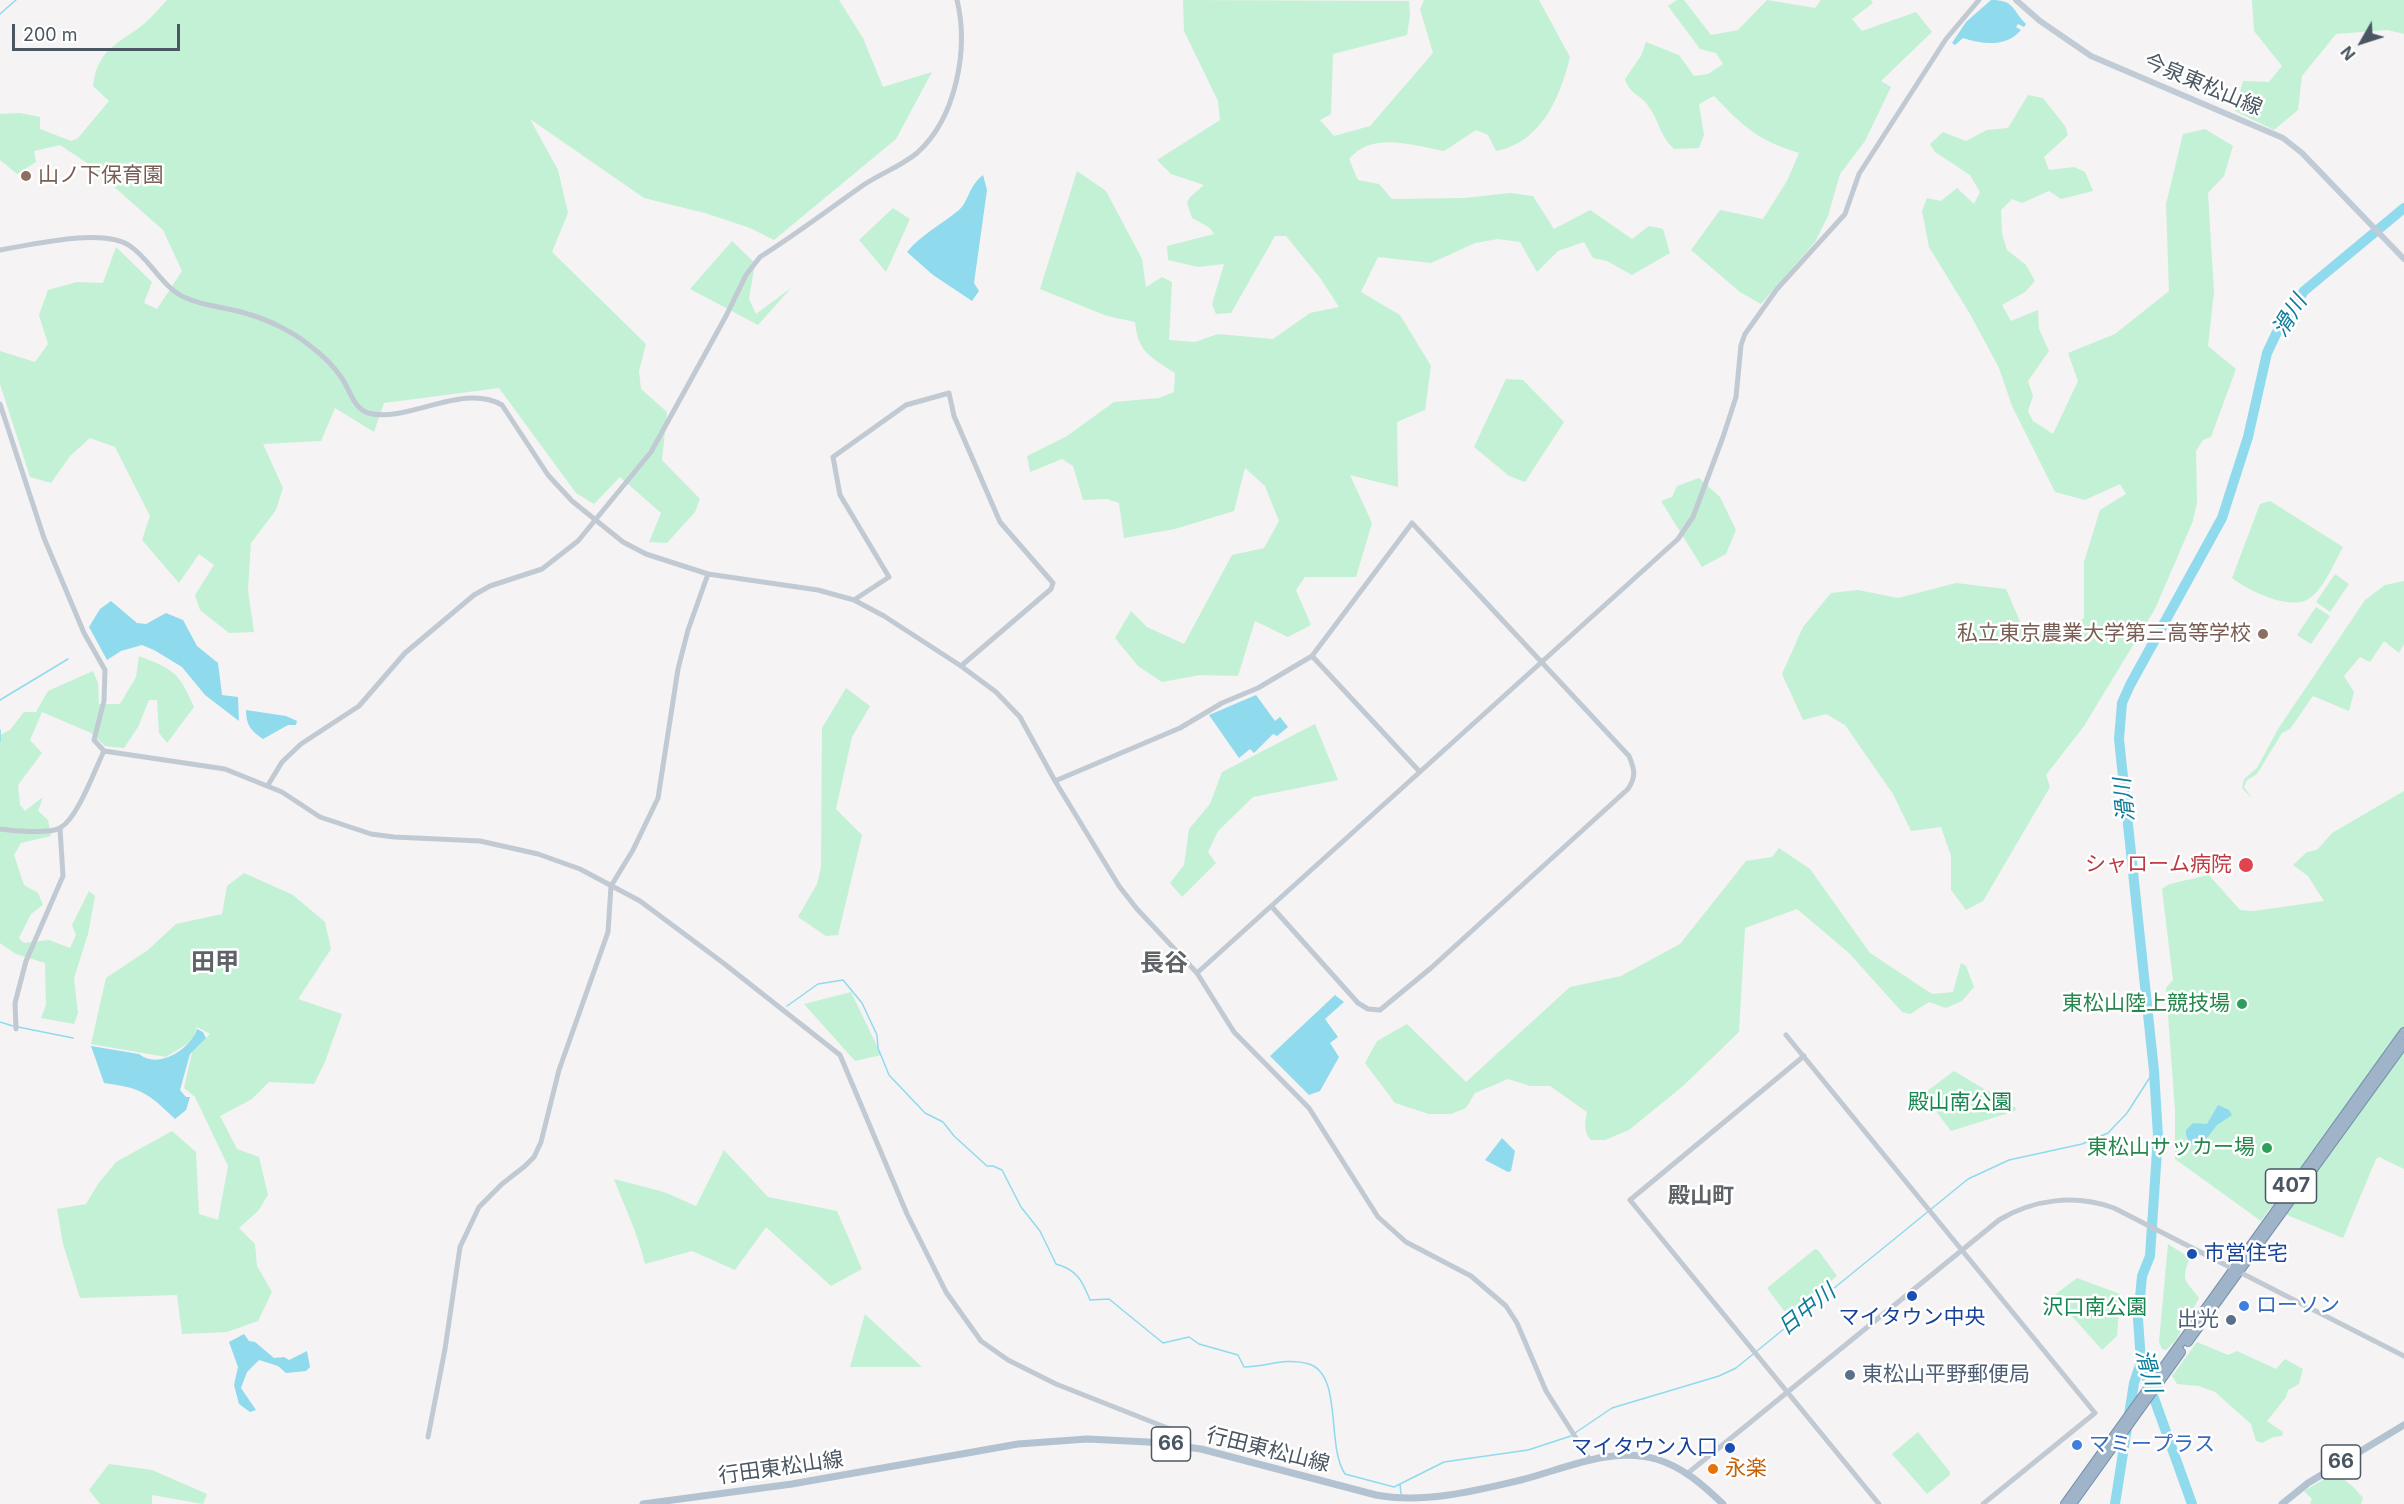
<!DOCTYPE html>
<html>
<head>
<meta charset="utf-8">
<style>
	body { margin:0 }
	#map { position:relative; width:2404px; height:1504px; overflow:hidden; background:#f5f3f3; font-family:Inter,sans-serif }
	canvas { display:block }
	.north { position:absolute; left:2332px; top:12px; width:60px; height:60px; -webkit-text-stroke:4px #fff; paint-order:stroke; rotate:231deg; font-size:16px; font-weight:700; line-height:24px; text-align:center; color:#4a5661 }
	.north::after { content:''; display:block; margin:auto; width:21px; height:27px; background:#4a5661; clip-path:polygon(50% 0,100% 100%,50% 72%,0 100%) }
	.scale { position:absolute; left:12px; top:24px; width:168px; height:27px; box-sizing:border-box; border:3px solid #4a5661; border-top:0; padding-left:8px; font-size:18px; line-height:21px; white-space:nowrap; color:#4a5661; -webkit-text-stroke:4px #fff; paint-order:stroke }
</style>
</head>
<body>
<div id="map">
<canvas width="2404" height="1504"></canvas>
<div class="north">N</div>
<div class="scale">200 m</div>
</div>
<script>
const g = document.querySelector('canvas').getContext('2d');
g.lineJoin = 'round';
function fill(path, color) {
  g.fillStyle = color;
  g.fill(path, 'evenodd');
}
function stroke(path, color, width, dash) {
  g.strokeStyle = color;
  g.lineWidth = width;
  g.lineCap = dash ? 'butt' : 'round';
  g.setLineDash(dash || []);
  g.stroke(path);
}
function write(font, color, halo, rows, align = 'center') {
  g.font = font + ' Inter,"Noto Sans JP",sans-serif';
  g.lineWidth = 5;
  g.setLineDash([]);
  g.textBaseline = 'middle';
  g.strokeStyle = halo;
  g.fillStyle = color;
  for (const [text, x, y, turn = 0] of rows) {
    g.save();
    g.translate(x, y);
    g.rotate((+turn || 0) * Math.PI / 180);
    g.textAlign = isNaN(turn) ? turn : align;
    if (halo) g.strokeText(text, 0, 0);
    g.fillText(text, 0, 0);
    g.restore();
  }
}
fill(new Path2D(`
	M167 0H839L863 38 883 87 932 72 896 139 774 240 750 228 705 213 644 198 530 119 558 170 568 213 552 252 646 344 639 371 641 389 667 412 662 460 700 499 695 512 667 543 649 542 661 513 620 477 594 504 576 493 499 388 384 403 374 432 335 408 321 441 263 444 283 488 276 510 251 543 248 590 254 632 229 633 200 610 195 595 214 565 199 554 179 583 142 540 150 516 115 447 90 438 70 456 51 483 30 477 0 384V351L35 362 48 344 39 315 48 290 77 282 103 283 116 247 152 282 144 303 157 309 182 271 163 230 87 163 60 145 34 151 36 162 17 174 0 160V114L20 113 40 117V129L71 141 78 138 109 101 93 86C98 48 117 45 144 24 152 17 159 8 167 0Z
	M1183 0 1409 1 1410 15 1407 35 1333 54 1331 114 1320 120 1334 136 1370 126 1433 53 1420 9 1424 0H1539L1570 57C1560 97 1542 142 1496 151L1488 135 1476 130 1444 151C1412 145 1372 131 1349 159L1358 180 1379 184 1392 199 1464 198 1510 193 1533 196 1554 229 1590 210 1632 239 1649 226 1663 229 1670 253 1632 275 1607 261 1593 258 1584 242 1558 251 1537 272 1520 242 1498 239 1475 243 1431 263 1378 257 1361 292 1400 315 1431 366 1425 410 1397 422 1398 487 1350 475 1372 523 1356 577H1305L1296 590 1311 625 1288 637 1255 621 1238 676 1200 675 1162 682 1138 666 1115 638 1131 611 1147 627 1184 644 1232 555 1264 548 1279 521 1265 486 1245 468 1234 511 1175 529 1124 538 1119 503 1107 499 1083 500 1073 466 1062 459 1030 472 1027 456 1067 436 1114 402 1159 398 1174 392 1175 373C1151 357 1138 353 1135 322L1107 316 1040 289 1077 171 1106 191 1142 259 1146 287 1162 277 1172 282 1169 340 1195 342 1218 334 1273 339 1310 313 1339 307 1321 279 1286 236H1275L1231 313 1216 314 1212 304 1224 264 1198 267 1168 260 1167 246 1214 234 1210 228 1192 218 1187 203 1190 197 1204 185 1171 174 1157 160 1220 120 1218 101 1184 31Z
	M1677 0H1684L1711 35 1738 30 1767 0 1815 8 1821 0H1871L1873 3 1852 19 1862 31 1916 12 1932 32 1881 81 1891 87 1865 141 1840 174 1828 216 1815 242 1761 304 1740 292 1691 250 1720 210 1763 219 1787 181 1799 153C1757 140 1744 127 1714 96L1699 104 1704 135 1699 148 1674 149C1661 138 1659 121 1649 107 1642 95 1629 94 1625 79L1641 56 1646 42 1679 55 1694 76 1708 74 1723 64 1716 53 1700 49 1668 6Z
	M2252 0H2404V34L2387 30 2336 34 2302 76 2298 110 2274 130 2235 111 2243 81 2269 82 2282 66 2254 31Z
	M2028 95 2043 98 2065 126 2068 135 2044 157 2049 170 2074 167 2085 172 2093 191 2061 199 2049 191 2022 203 2012 199 2001 210 2002 234 2007 250 2026 265 2035 281 2025 292 2002 305 2011 321 2038 310 2039 329 2049 351 2028 381 2033 396 2028 411 2033 421 2053 434 2078 381 2068 353 2115 334 2169 291 2166 204 2183 134 2205 129 2233 146 2224 176 2208 193 2214 292 2208 346 2236 369 2211 437 2203 440 2196 451 2197 502 2193 521 2155 609 2084 726 2046 775 2050 787 1983 901 1966 910 1951 890V856L1941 827 1911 831 1893 794 1845 725 1826 714 1803 720 1782 674 1803 627 1831 593 1858 590 1898 598 1956 583 2006 589 2022 626 2054 641 2084 618V562L2100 510 2126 494 2120 484 2085 500 2055 492 2012 406 1999 368 1970 314 1929 247 1922 211 1927 198 1941 201 1957 188 1974 204 1980 192 1970 175 1935 152 1930 144 1943 132 1966 141 1987 130 2008 128Z
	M893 208 910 219 886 272 859 240Z
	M732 241 755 263 749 299 756 314 791 288 758 325 690 289Z
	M1506 379 1523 380 1564 422 1525 482 1509 476 1474 447Z
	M1699 478 1720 497 1736 530 1726 554 1702 567 1661 501 1672 497 1677 486Z
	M2270 501 2343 547C2334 563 2324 588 2310 598 2291 612 2247 590 2232 578L2260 504Z
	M2335 574 2349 584 2330 612 2316 602Z
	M2404 581V644L2399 653 2384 641 2370 662 2360 657 2344 676 2354 692 2349 711 2313 696 2290 729 2282 733 2257 774 2247 780 2244 787 2252 798 2242 788 2244 779 2257 768 2278 729 2365 600 2385 585Z
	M2316 607 2330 616 2311 644 2297 635Z
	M139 656C174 670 178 671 194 707L167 743 159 733 157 700H149L138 727 124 748 105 746 91 733 42 712 30 740 42 753 18 785 20 805 25 811 43 797 38 811 48 820 51 836 21 843 14 855 24 885 38 893 43 905 31 914 19 938 24 943 49 940 70 948 76 935 72 925 89 891 95 896 88 934 74 978 78 1013 74 1024 41 1018 46 1005 45 963 16 954 0 943V735L10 730 24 712H36L48 691 93 671 98 683 99 704H120L136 677Z
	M846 688 870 706 852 737 836 809 862 835 838 935 826 936 798 917 817 884 821 867 822 728Z
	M1315 724 1338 780 1253 797 1218 831 1208 852 1216 863 1182 897 1170 883 1184 865 1189 829 1210 804 1222 772Z
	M2404 791V1169L2379 1157 2376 1159 2343 1238 2270 1208 2261 1221 2175 1159V1110L2166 988 2173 980 2162 889C2172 880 2194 881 2208 874L2240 910 2254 911 2324 901 2308 876 2293 865 2307 852 2317 850 2332 833Z
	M1779 848 1810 869 1870 953 1932 994 1953 992 1961 963 1966 966 1974 987 1962 1001 1946 1008 1929 1002 1910 1014 1902 1012 1849 953 1797 909 1745 928 1739 1032 1683 1086 1629 1130 1605 1140H1591C1583 1132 1585 1122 1587 1112L1550 1086H1530L1508 1079 1475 1093 1466 1108 1451 1114H1429L1395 1103 1365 1063 1377 1041 1407 1024 1466 1082 1570 987 1621 976 1680 944 1746 861 1772 857Z
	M244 873 293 895 325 922 331 949 298 999 342 1014 325 1062 314 1084 269 1082 252 1099 220 1116 237 1149 259 1157 268 1195 258 1211 239 1228 255 1244 257 1266 272 1292 258 1321 227 1332 182 1334 177 1295 80 1298 63 1244 57 1209 86 1204 98 1184 116 1162 172 1131 196 1152 199 1214 218 1220 228 1166 195 1097 184 1088 192 1052 210 1034 197 1027 192 1041 166 1057 91 1044 106 978 148 950 176 924 222 914 227 886Z
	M851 992 878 1048 881 1055 855 1061 804 1004Z
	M1954 1071 2016 1108 2015 1111 1951 1131 1923 1094Z
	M724 1150 768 1197 837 1211 862 1269 831 1286 766 1227 735 1270 692 1251 645 1264C638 1234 625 1208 614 1179L664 1192 696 1206Z
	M2168 1244 2190 1258C2180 1282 2186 1280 2199 1298L2176 1340 2166 1350 2162 1349 2159 1342Z
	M1815 1249 1818 1250 1837 1276 1788 1316 1767 1288Z
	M2077 1278 2120 1294 2117 1336 2102 1350 2055 1297 2056 1294Z
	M865 1314 922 1367H850Z
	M2197 1342 2228 1355 2237 1351 2276 1369 2285 1359 2303 1369 2299 1384 2288 1390 2286 1397 2267 1421 2283 1432 2282 1436 2273 1437 2262 1443 2256 1441 2251 1424 2215 1392 2199 1386 2177 1384 2172 1376Z
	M1918 1432 1950 1472V1475L1927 1494 1892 1454Z
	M109 1464 152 1470 207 1494 203 1504 152 1495V1504H100L89 1490Z
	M2333 1474C2345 1478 2355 1488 2363 1498L2361 1504H2310L2312 1499 2304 1491Z`), '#c3f1d5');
fill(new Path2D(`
	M1991 0C2015 0 2011 9 2026 24L2024 27 2018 24 2016 27 2021 30C2006 48 1981 44 1963 38L1955 45 1952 43 1966 22Z
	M983 175 987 190 974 283 979 291 972 301 933 275 907 252C922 234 942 224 959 210 969 201 968 187 983 175Z
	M111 601 137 623 146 624 166 613 183 620 197 646 218 663 222 695 238 697 239 721 205 695 182 667 154 650 142 645 121 651 107 660 89 627 100 609Z
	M1256 695 1275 721 1280 717 1288 727 1277 736 1273 734 1254 753 1250 749 1239 758 1209 715Z
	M246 710 286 716 297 721 296 725H288L263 739C251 731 246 725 246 710Z
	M1335 995 1344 1002 1325 1019 1338 1037 1330 1043 1339 1057 1320 1091 1309 1095 1270 1056Z
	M197 1029 203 1032 206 1038 190 1054 180 1090 186 1097H190L186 1110 175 1119C148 1093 142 1088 104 1083L91 1046 139 1054C158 1070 191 1049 197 1029Z
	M2218 1105 2229 1110 2232 1115 2217 1125 2200 1147C2192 1147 2185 1139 2186 1130L2193 1123 2207 1124Z
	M1502 1138 1515 1151 1511 1171 1508 1172 1485 1160Z
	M244 1334 249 1341 255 1342 274 1358 284 1357 289 1360 307 1351 310 1367 306 1371 286 1373 278 1366 259 1360 247 1372 241 1388 256 1410 250 1412 239 1404 234 1385 238 1367 229 1342Z`), '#90daee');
stroke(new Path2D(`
	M0 14 16 0
	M0 700 68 659
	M0 730V741
	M787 1006 818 984 843 980 862 1003 877 1035 878 1048 889 1075 925 1113 943 1122 954 1136 987 1166H993L1002 1170 1021 1207 1040 1231 1056 1264C1077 1270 1082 1280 1090 1300L1109 1299 1163 1343 1189 1337 1199 1344 1238 1355 1244 1367C1266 1367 1286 1357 1309 1364 1343 1375 1326 1446 1345 1474L1394 1487 1444 1462 1528 1450 1571 1436
	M0 1022 13 1026
	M18 1027 73 1038
	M1575 1433 1612 1408 1719 1376 1736 1368 1968 1179 2009 1160 2082 1144 2108 1133 2127 1113 2154 1071
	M1400 1484 1401 1494`), '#90daee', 1.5);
stroke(new Path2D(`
	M2115 1504 2134 1383 2141 1362
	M2192 1504 2141 1362 2138 1319 2142 1276 2150 1256 2158 1136 2154 1071 2119 739 2122 703 2130 685 2222 518 2248 437 2267 353 2276 334 2304 291 2404 208`), '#90daee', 10);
const trunk = new Path2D(`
	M2188 1342 2404 1044
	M2065 1504 2404 1032
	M2072 1504 2181 1352`);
stroke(trunk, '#7690ad', 10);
stroke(new Path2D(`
	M0 250C31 245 103 227 130 246 151 260 162 288 186 298 206 307 228 307 248 314 269 320 293 332 309 345 321 354 333 365 341 377 350 389 353 408 368 413 406 424 463 382 502 405L548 475 572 501 623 542 646 554 708 574 818 590 854 600 884 616 961 666 996 692 1020 717 1055 781 1119 886 1137 909 1197 973 1234 1032 1309 1108 1378 1217 1406 1242 1471 1276 1506 1306 1517 1323 1546 1391 1590 1460
	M0 404 44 538 84 633 105 670 104 701 94 740 104 751 225 769 282 792 320 817 371 834 394 837 480 841 538 854 580 869 640 901 722 962 840 1055 907 1214 946 1292 981 1341 1008 1360 1056 1384 1175 1431 1181 1445
	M854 600 889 577 840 495 833 457 906 405 949 393 954 416 1000 522 1053 583 1051 589 961 666
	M1312 656 1420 772
	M1055 781 1180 728 1222 703 1258 688 1312 656 1412 523 1629 756C1635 770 1636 777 1628 789L1431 968 1380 1010 1368 1009 1358 1003 1272 907
	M268 785 282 762 301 744 359 706 405 653 474 595 490 586 542 569 578 541 651 452 726 316 746 275 760 257C795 235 828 210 862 186 879 174 900 167 917 153 956 118 969 50 957 0
	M0 829C14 831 49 834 60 828 78 818 95 769 104 751
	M1197 973 1678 539 1693 517 1723 437 1736 397 1741 345 1745 334 1777 289 1845 214 1859 174 1946 39 1979 0
	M16 1029 15 1003 26 961 63 876 60 829
	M1786 1035 2095 1413 1983 1504
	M1804 1056 1630 1200 1879 1504
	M428 1437 445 1349 460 1247 479 1207 502 1184 525 1166 534 1157 541 1142 559 1070 608 932 611 886 633 850 658 798 678 669 688 630 708 574
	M1688 1473 1999 1220C2034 1199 2075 1194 2114 1208L2404 1356`), '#c1cad2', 5);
stroke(new Path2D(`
	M2016 0 2040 21 2091 56 2283 138 2302 153 2404 259`), '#c1cbd6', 6);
stroke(new Path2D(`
	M643 1504 792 1484 1018 1444 1087 1439 1148 1442 1201 1449 1376 1495C1423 1504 1475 1491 1521 1480 1564 1469 1611 1446 1656 1459 1683 1467 1703 1485 1723 1504
	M2282 1504 2308 1483 2404 1425`), '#b3c2d1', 7);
stroke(trunk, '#9fb4c9', 8);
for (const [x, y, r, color] of [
	[26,176,6,"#8d6e63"],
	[2263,634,6,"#8d6e63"],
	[2246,865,8,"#e0444e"],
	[2242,1004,6,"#2e9e5b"],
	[2267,1148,6,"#2e9e5b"],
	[2192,1254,6,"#1a4fb4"],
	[1912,1296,6,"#1a4fb4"],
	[2244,1306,6,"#3f7fe0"],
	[2231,1320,6,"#5c6f8a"],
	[1850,1375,6,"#5c6f8a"],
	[2077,1445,6,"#3f7fe0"],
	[1730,1448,6,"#1a4fb4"],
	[1713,1469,6,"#e8710a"]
]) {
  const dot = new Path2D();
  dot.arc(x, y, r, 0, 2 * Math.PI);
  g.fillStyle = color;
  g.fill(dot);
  stroke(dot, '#fff', 2);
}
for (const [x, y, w] of [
	[2291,1186,51],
	[1171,1444,39],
	[2341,1462,39]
]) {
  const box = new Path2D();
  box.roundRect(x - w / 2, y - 17, w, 34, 4.5);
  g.fillStyle = '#fff';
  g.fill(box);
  stroke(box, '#4a5661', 1.5);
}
write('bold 20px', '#4a5661', null, [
	["407",2291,1186],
	["66",1171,1444],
	["66",2341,1462]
]);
write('21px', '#4a5661', '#fff', [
	["今泉東松山線",2203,85,23],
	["行田東松山線",1268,1450,14],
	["行田東松山線",781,1468,-8]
]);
write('21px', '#785e54', '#fff', [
	["山ノ下保育園",38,176],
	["私立東京農業大学第三高等学校",2251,634,"right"]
], 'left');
write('21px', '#be3a42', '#fff', [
	["シャローム病院",2232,865]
], 'right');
write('21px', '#27864d', '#fff', [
	["東松山陸上競技場",2230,1004],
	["東松山サッカー場",2255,1148]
], 'right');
write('21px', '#17864f', '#fff', [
	["殿山南公園",1960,1103],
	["沢口南公園",2095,1308]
]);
write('21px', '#164399', '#fff', [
	["市営住宅",2204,1254],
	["マイタウン中央",1912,1318,"center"],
	["マイタウン入口",1718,1448,"right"]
], 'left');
write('21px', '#366cbe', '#fff', [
	["ローソン",2256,1306],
	["マミープラス",2089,1445]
], 'left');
write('21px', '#4e5e75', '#fff', [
	["出光",2219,1320],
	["東松山平野郵便局",1862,1375,"left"]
], 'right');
write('21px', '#c56008', '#fff', [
	["永楽",1725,1469]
], 'left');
write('italic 22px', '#0c7c9b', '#fff', [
	["滑川",2290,316,-58],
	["滑川",2125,800,-96],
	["日中川",1807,1310,-39],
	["滑川",2148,1371,75]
]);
write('bold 22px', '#5f6368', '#fff', [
	["殿山町",1701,1196]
]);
write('bold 24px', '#5f6368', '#fff', [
	["田甲",215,963],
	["長谷",1164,964]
]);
</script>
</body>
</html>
